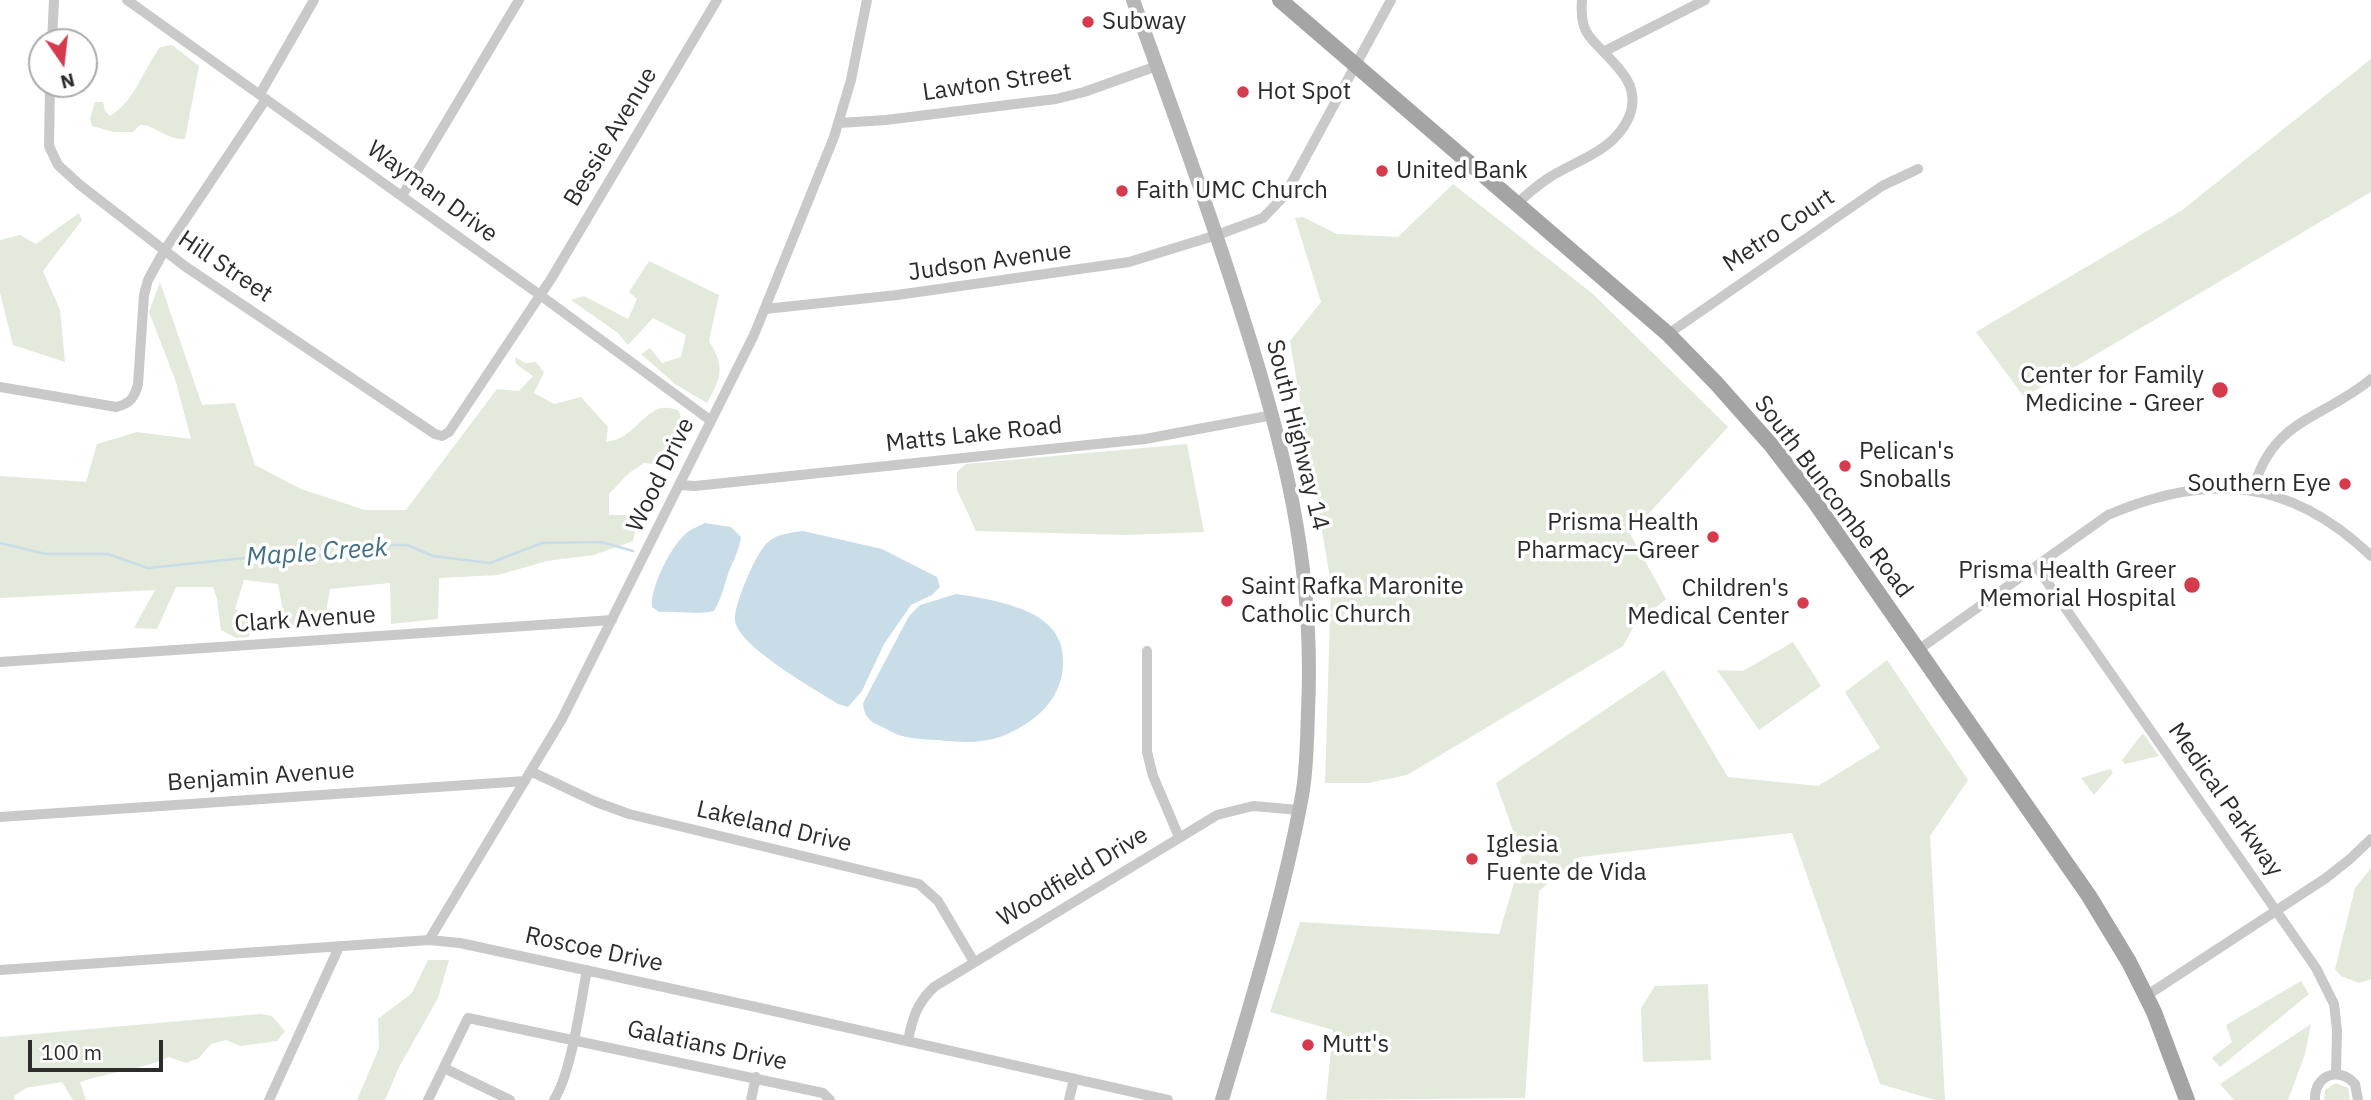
<!DOCTYPE html>
<html>
<head>
<meta charset="utf-8">
<style>
	body { margin:0 }
	#map { position:relative; width:2371px; height:1100px; overflow:hidden; background:#fff; font-family:"IBM Plex Sans",sans-serif }
	canvas { display:block }
	.north { position:absolute; left:28px; top:28px; width:70px; height:70px; box-sizing:border-box; background:#fff; border:2px solid #ababab; border-radius:50%; rotate:166deg; font-size:19px; font-weight:700; line-height:28px; text-align:center; color:#2c2c2c }
	.north::after { content:''; display:block; margin:auto; width:24px; height:32px; background:#d63b4d; clip-path:polygon(50% 0,100% 100%,50% 72%,0 100%) }
	.scale { position:absolute; left:28px; top:1040px; width:135px; height:32px; box-sizing:border-box; border:4px solid #2c2c2c; border-top:0; padding-left:9px; font-size:21px; line-height:24px; white-space:nowrap; color:#2c2c2c; -webkit-text-stroke:5px #fff; paint-order:stroke }
</style>
</head>
<body>
<div id="map">
<canvas width="2371" height="1100"></canvas>
<div class="north">N</div>
<div class="scale">100 m</div>
</div>
<script>
const g = document.querySelector('canvas').getContext('2d');
g.lineJoin = 'round';
function fill(path, color) {
  g.fillStyle = color;
  g.fill(path, 'evenodd');
}
function stroke(path, color, width, dash) {
  g.strokeStyle = color;
  g.lineWidth = width;
  g.lineCap = dash ? 'butt' : 'round';
  g.setLineDash(dash || []);
  g.stroke(path);
}
function write(font, color, halo, rows, align = 'center') {
  g.font = font + ' "IBM Plex Sans",sans-serif';
  g.lineWidth = 7;
  g.setLineDash([]);
  g.textBaseline = 'middle';
  g.strokeStyle = halo;
  g.fillStyle = color;
  for (const [text, x, y, turn = 0] of rows) {
    g.save();
    g.translate(x, y);
    g.rotate((+turn || 0) * Math.PI / 180);
    g.textAlign = isNaN(turn) ? turn : align;
    if (halo) g.strokeText(text, 0, 0);
    g.fillText(text, 0, 0);
    g.restore();
  }
}
fill(new Path2D(`
	M172 45 199 66 185 139C165 140 157 125 140 125L133 132H114L92 126 90 119 95 102H103L105 111 110 116C135 101 143 70 160 47Z
	M2371 59V192L2024 397 1976 332 2181 211Z
	M1453 184 1593 294 1728 427 1630 534 1666 599 1634 626 1623 646 1407 775 1368 783H1325L1331 584 1290 341 1321 302 1295 218 1303 217 1337 234 1398 237Z
	M79 213 82 220 43 271 60 310 65 362 13 345 0 293V240L20 235 36 244Z
	M649 261 719 295 709 341C725 367 722 377 707 403L675 384 641 354 650 348 662 363 681 357 686 335 653 318 628 345 618 333 571 300 584 296 628 319 637 299 629 292Z
	M160 282 202 405 235 403 255 465 301 489 365 510H406L497 389 519 391 533 376 516 364 515 357 525 363 536 362 544 372 534 393 554 404 581 397 608 427 606 442C640 439 646 396 679 411L684 428 661 465 644 463 629 473 609 494V515H639L633 541 594 555 547 561 498 575 439 578 438 619 391 624 390 583 330 589 324 624 275 631 283 612 278 584 244 580 235 609 251 621 249 637 236 638 221 630 217 599 213 587H176L157 629 134 628 155 590 0 598V476L86 482 97 444 137 432 191 439 176 382 149 312Z
	M1187 444 1204 532 1126 535 976 531 957 490V472L966 464Z
	M1793 642 1821 686 1759 730 1717 670 1743 671Z
	M1887 660 1968 780 1930 836 1945 1100H1935L1880 1084 1792 833 1580 857 1539 891 1525 1098 1326 1100 1333 1030 1270 1012 1300 922 1499 934 1522 856 1496 783 1664 670 1728 777 1818 786 1880 748 1845 692Z
	M2143 733 2159 756 2125 764 2122 760Z
	M2110 769 2113 773 2094 795 2081 778Z
	M2371 868V979L2359 983 2341 976 2335 969 2355 888Z
	M428 960H449L438 998 399 1067 385 1100H357L379 1048 378 1019 412 993Z
	M2301 981 2309 994 2220 1067 2212 1058 2232 1042 2226 1025Z
	M1708 984 1711 1060 1643 1062 1641 1008 1655 986Z
	M260 1014 272 1016 285 1031 277 1041 240 1046 226 1040 211 1044 199 1058 186 1063 169 1057C140 1070 110 1072 80 1082L86 1100H73L62 1082 26 1088 14 1096 15 1100H0V1037Z
	M2311 1024 2305 1054 2288 1100H2234L2220 1084Z
	M2336 1083 2348 1088 2350 1100H2324L2325 1090Z`), '#e3e9db');
fill(new Path2D(`
	M705 523 731 527 741 537C739 551 733 561 728 574 724 587 721 599 714 611 696 615 678 611 659 612L652 607C650 587 672 543 689 531 693 528 700 526 705 523Z
	M803 531 882 549 937 577 940 587 932 595 911 605 884 644 862 691 848 707 838 704C815 689 737 646 735 620 734 608 746 580 751 569 766 539 770 535 803 531Z
	M956 594C981 597 1028 606 1046 623 1058 633 1063 646 1063 661 1064 699 1034 724 1000 737 980 744 958 742 937 740 921 739 904 739 890 731 876 723 864 722 863 703L909 616 920 605Z`), '#c8dde8');
stroke(new Path2D(`
	M0 543 46 554H108L148 568 254 557 342 556 386 545H407L433 556 490 563 542 543 601 542 633 551`), '#c8dde8', 2.5);
stroke(new Path2D(`
	M127 0 540 295 710 420
	M52 42 54 0
	M1605 51 1705 0
	M50 84 49 146 58 165 80 185 186 267 435 434 442 436 449 432 551 279 717 0
	M260 94 314 0
	M839 123 886 120 1056 99 1084 92 1157 66
	M402 196 519 0
	M1517 204C1527 194 1538 185 1550 177 1579 159 1614 151 1629 117 1644 81 1608 60 1589 36 1581 26 1581 12 1582 0
	M765 309 897 295 1129 262 1217 235 1263 218 1285 195 1391 0
	M1668 334 1882 186 1918 169
	M0 387 116 407C130 404 135 397 138 384L144 295 148 280 164 251 266 99
	M679 485 695 486 1145 439 1273 415
	M2253 491C2271 419 2323 419 2371 379
	M2036 566 2316 968 2334 1004 2337 1030 2336 1074
	M1918 650 2108 515C2208 472 2290 478 2371 556
	M1147 651V752L1153 776 1179 837
	M0 662 612 620
	M532 772 596 802 629 814 919 884 938 901 974 962
	M0 817 525 781
	M429 940 562 719 754 335 834 137 851 80 867 0
	M0 970 429 940 460 943 756 1007 1168 1100
	M2146 996 2326 878 2350 859 2371 839
	M908 1041C912 1019 917 1003 934 987L1217 815 1253 806 1299 810
	M444 1068 510 1100
	M269 1100 339 947
	M428 1100 468 1018 823 1093 830 1100
	M554 1100C572 1071 580 1005 587 970
	M751 1100 756 1077
	M1069 1100 1074 1079
	M2315 1100C2314 1075 2339 1066 2355 1084L2358 1100`), '#c9c9c9', 10);
stroke(new Path2D(`
	M1133 0C1170 102 1207 204 1240 308 1284 445 1315 565 1308 711 1307 739 1307 769 1302 796 1283 899 1252 999 1222 1100`), '#b6b6b6', 14);
stroke(new Path2D(`
	M1280 0 1668 334 1716 383 1772 446 1812 498 2089 896 2129 962 2154 1012 2187 1100`), '#a4a4a4', 16);
for (const [x, y, r, color] of [
	[1088,22,7,"#d63b4d"],
	[1243,92,7,"#d63b4d"],
	[1382,171,7,"#d63b4d"],
	[1122,191,7,"#d63b4d"],
	[2220,390,9,"#d63b4d"],
	[1845,466,7,"#d63b4d"],
	[2345,484,7,"#d63b4d"],
	[1713,537,7,"#d63b4d"],
	[2192,585,9,"#d63b4d"],
	[1227,601,7,"#d63b4d"],
	[1803,603,7,"#d63b4d"],
	[1472,859,7,"#d63b4d"],
	[1308,1045,7,"#d63b4d"]
]) {
  const dot = new Path2D();
  dot.arc(x, y, r, 0, 2 * Math.PI);
  g.fillStyle = color;
  g.fill(dot);
  stroke(dot, '#fff', 2.5);
}
write('24px', '#2c2c2c', '#fff', [
	["Subway",1102,22],
	["Hot Spot",1257,92],
	["United Bank",1396,171],
	["Faith UMC Church",1136,191],
	["Center for Family",2204,376,"right"],
	["Medicine - Greer",2204,404,"right"],
	["Pelican's",1859,452],
	["Snoballs",1859,480],
	["Southern Eye",2331,484,"right"],
	["Prisma Health",1699,523,"right"],
	["Pharmacy–Greer",1699,551,"right"],
	["Prisma Health Greer",2176,571,"right"],
	["Memorial Hospital",2176,599,"right"],
	["Saint Rafka Maronite",1241,587],
	["Catholic Church",1241,615],
	["Children's",1789,589,"right"],
	["Medical Center",1789,617,"right"],
	["Iglesia",1486,845],
	["Fuente de Vida",1486,873],
	["Mutt's",1322,1045]
], 'left');
write('24px', '#2c2c2c', '#fff', [
	["Lawton Street",997,83,-8],
	["Bessie Avenue",611,137,-59],
	["Wayman Drive",432,192,36],
	["Metro Court",1779,231,-34],
	["Judson Avenue",990,262,-8],
	["Hill Street",225,267,34],
	["Matts Lake Road",974,435,-6],
	["South Highway 14",1297,435,76],
	["Wood Drive",661,475,-64],
	["South Buncombe Road",1833,497,53],
	["Clark Avenue",305,620,-4],
	["Benjamin Avenue",261,777,-4],
	["Medical Parkway",2225,800,55],
	["Lakeland Drive",774,827,13],
	["Woodfield Drive",1073,877,-31],
	["Roscoe Drive",594,950,12],
	["Galatians Drive",707,1046,12]
]);
write('italic 26px', '#416f87', '#fff', [
	["Maple Creek",317,553,-4]
]);
</script>
</body>
</html>
